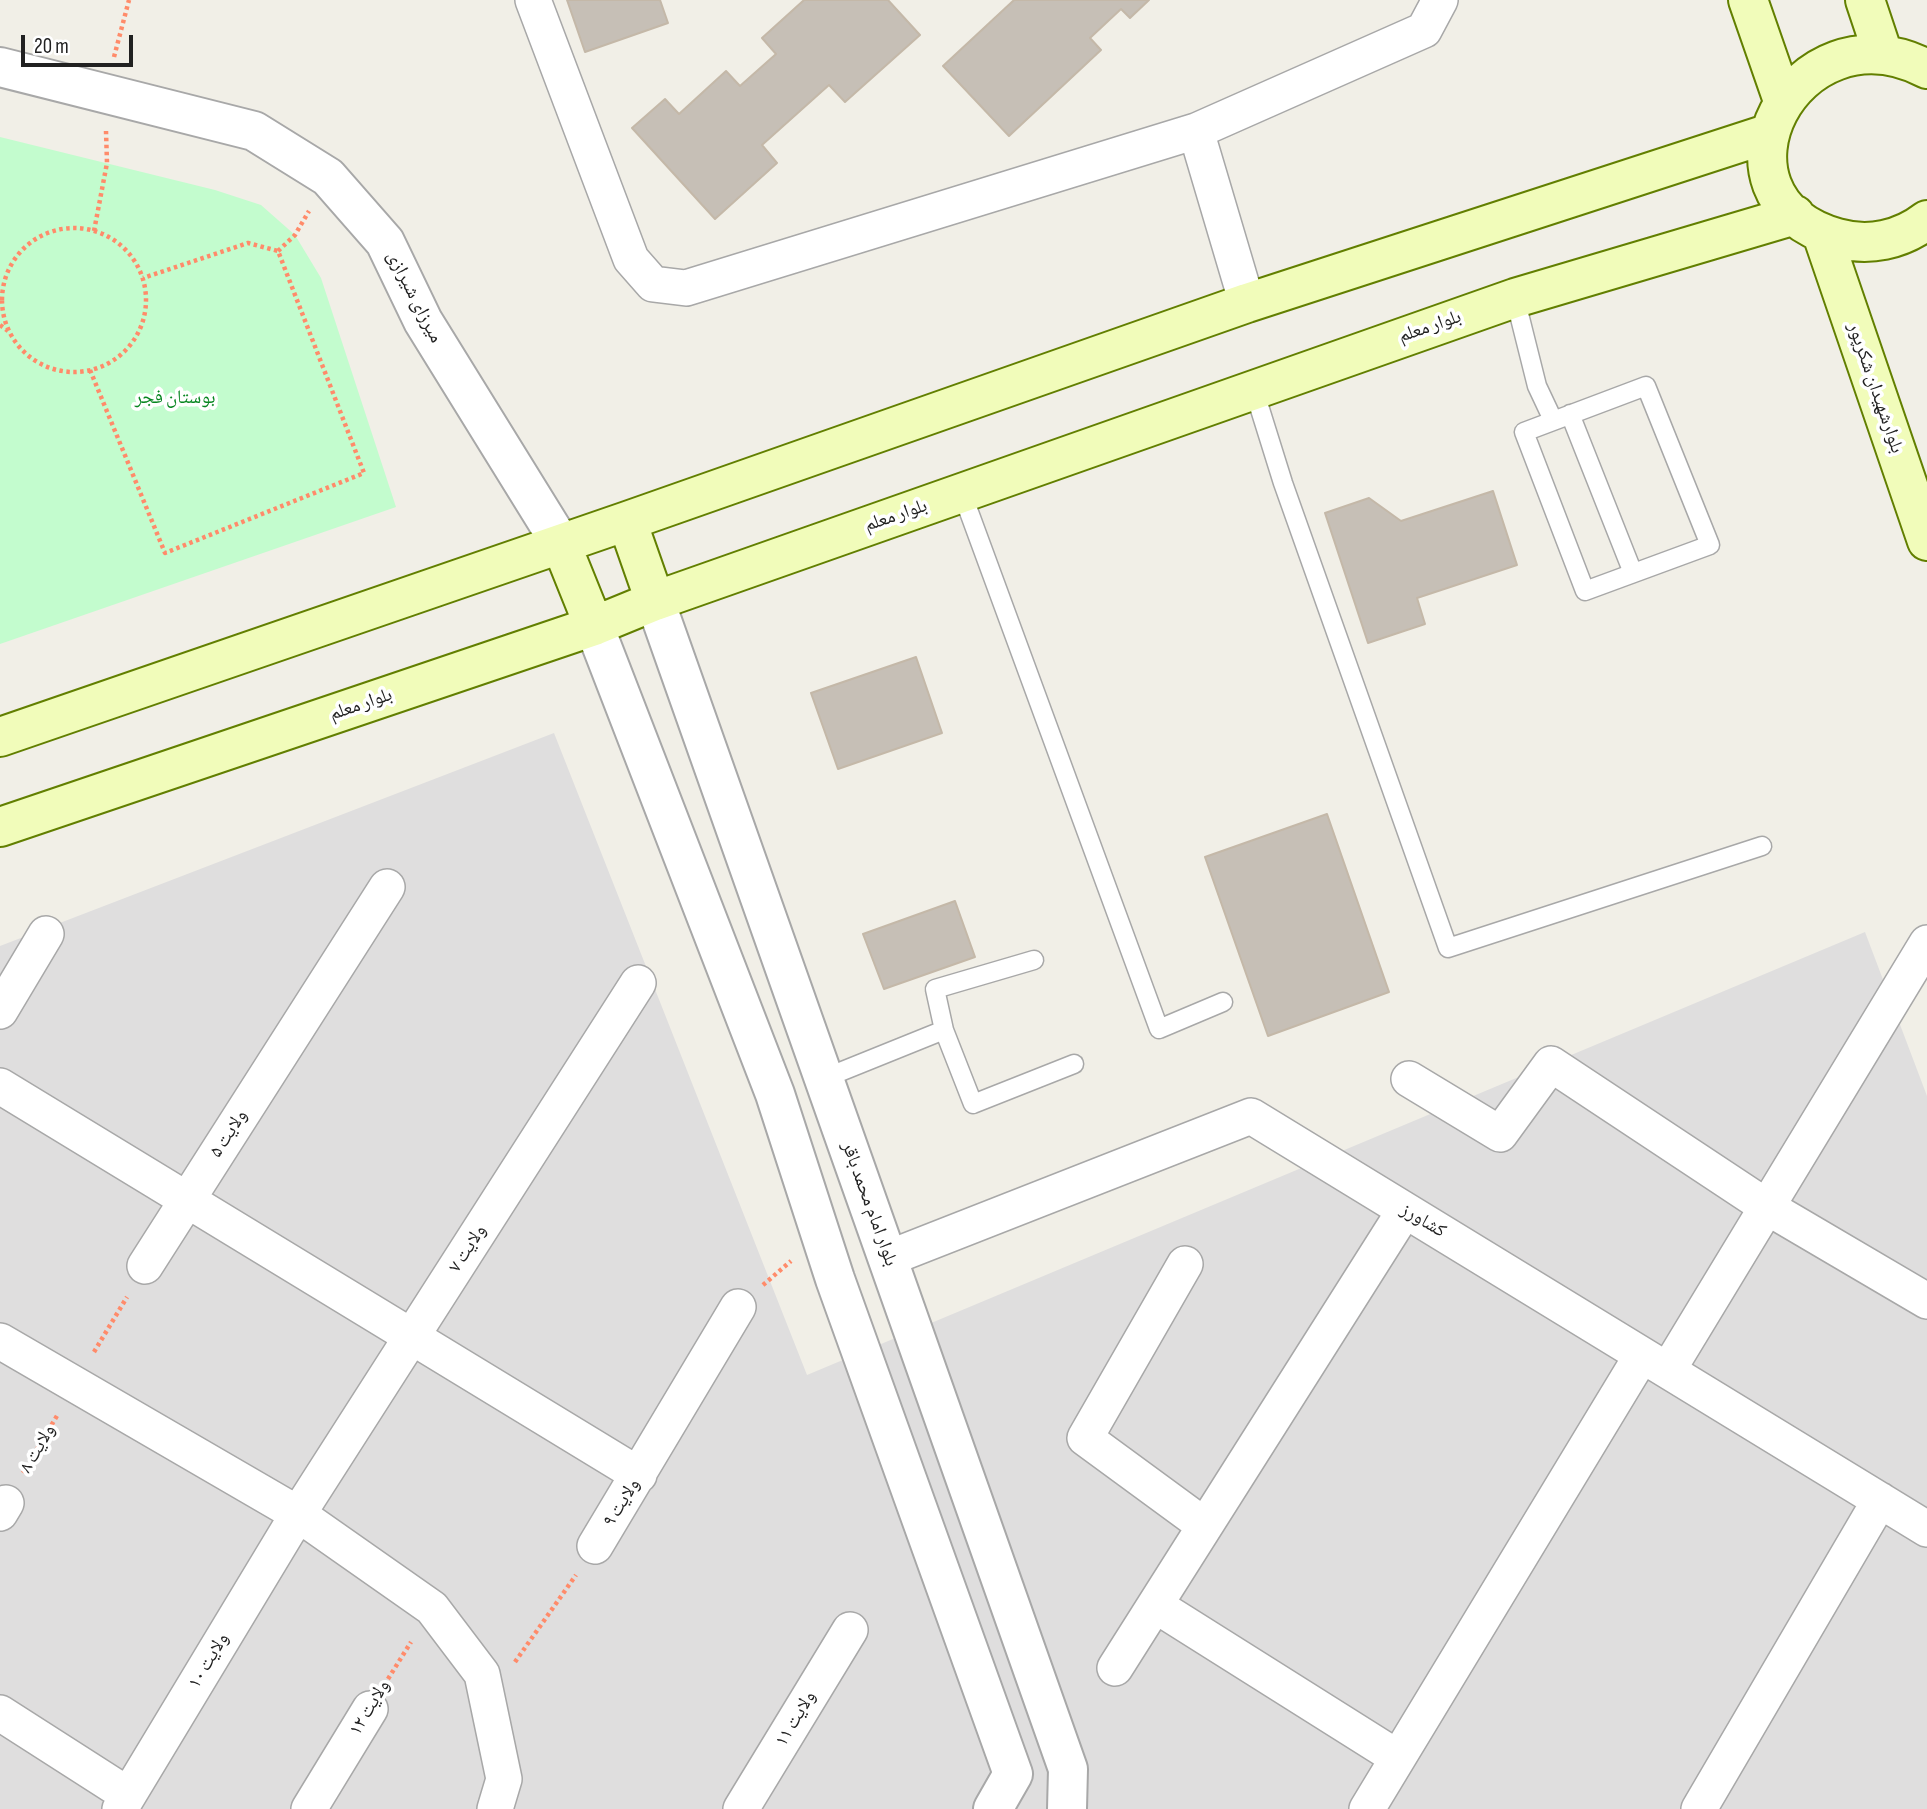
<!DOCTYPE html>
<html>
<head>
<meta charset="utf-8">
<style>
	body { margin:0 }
	#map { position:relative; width:1927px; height:1809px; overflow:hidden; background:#f1efe7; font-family:"Sofia Sans Condensed",sans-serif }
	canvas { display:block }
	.scale { position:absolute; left:21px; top:35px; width:112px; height:32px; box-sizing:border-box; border:4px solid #212121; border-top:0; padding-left:9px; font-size:21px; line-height:24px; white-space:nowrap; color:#212121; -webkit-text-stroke:5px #fff; paint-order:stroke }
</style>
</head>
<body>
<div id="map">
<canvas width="1927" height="1809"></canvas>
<div class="scale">20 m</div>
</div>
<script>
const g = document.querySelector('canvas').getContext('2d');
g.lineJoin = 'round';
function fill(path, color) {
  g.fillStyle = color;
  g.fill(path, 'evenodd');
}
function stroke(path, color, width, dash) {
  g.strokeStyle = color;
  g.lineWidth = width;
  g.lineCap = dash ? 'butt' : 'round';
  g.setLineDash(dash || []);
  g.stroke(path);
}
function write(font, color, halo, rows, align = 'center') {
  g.font = font + ' "Sofia Sans Condensed","Noto Naskh Arabic",sans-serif';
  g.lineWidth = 7;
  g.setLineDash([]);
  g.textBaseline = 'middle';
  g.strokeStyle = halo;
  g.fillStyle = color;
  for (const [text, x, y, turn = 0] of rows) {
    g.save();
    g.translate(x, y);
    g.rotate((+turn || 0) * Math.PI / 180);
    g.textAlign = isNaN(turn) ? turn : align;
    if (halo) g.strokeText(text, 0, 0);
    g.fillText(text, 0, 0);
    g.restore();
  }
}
fill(new Path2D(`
	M554 733 807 1375 1865 932 1927 1096V1809H0V946Z`), '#dfdede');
fill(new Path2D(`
	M0 137 215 190 261 205 295 235 321 278 396 507 0 644Z`), '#c3fcce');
const building = new Path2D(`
	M567 0H660L668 23 585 52Z
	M804 0H888L920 35 845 102 829 85 762 145 777 163 715 219 632 128 665 99 679 114 726 71 740 86 776 54 762 38Z
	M1014 0H1149L1130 18 1121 9 1090 38 1101 50 1009 136 943 66Z
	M1493 491 1517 565 1417 598 1425 624 1368 643 1325 513 1369 498 1401 521Z
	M916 657 942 733 838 769 811 693Z
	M1327 814 1389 992 1268 1036 1205 857Z
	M955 901 975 957 884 989 863 934Z`);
fill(building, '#c6bfb6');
stroke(building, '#c4b8a8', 2);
const service = new Path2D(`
	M1515 298 1537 386 1553 420
	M1646 386 1710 545 1585 591 1524 432Z
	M1254 390 1283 483 1448 948 1762 846
	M1570 414 1633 573
	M962 493 1159 1029 1223 1002
	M1034 960 935 989 944 1030 973 1104 1074 1064
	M825 1078 944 1030`);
const minor = new Path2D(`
	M533 0 631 259 653 284 686 288 1196 131
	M1247 303 1196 131 1424 30 1440 0
	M0 1011 46 934
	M1409 1079 1500 1134 1551 1064 1767 1207 1927 1301
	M0 1086 639 1475
	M889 1258 1251 1116 1927 1529
	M1185 1264 1085 1438 1205 1526
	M145 1266 387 887
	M0 1341 298 1514 432 1608 482 1674 504 1779 495 1809
	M1668 1370 1927 943
	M0 1513 6 1503
	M595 1546 738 1307
	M1155 1605 1398 1758
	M1115 1668 1405 1210
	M0 1713 128 1795
	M120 1809 298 1514 638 983
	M309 1809 370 1709
	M741 1809 850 1630
	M1367 1809 1642 1355
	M1699 1809 1880 1500`);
const tertiary = new Path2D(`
	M0 67 254 131 328 177 385 242 423 321 561 544
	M655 601 1068 1769 1067 1809
	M594 626 775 1094 835 1279 1013 1774 993 1809`);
const secondary = new Path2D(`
	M1748 0 1781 95
	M1865 0 1881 48
	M1927 69C1794 0 1694 197 1837 238 1869 247 1901 240 1927 220
	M1822 234 1927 541
	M627 521 655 601
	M561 544 594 626
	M0 737 627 521 1247 303 1767 134
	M0 827 594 626 655 601 1515 298 1795 215`);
stroke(service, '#a8a8a8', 21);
stroke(minor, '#a8a8a8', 38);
stroke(tertiary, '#a8a8a8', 42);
stroke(secondary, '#627f00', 42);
stroke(new Path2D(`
	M114 57 129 0
	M2 300a72 72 0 1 1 144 0a72 72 0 1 1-144 0Z
	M94 231 107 163 106 131
	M278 251 295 235 309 211
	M0 325 8 331
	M90 370 165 553 364 473 278 251 248 243 143 278
	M763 1285 791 1261
	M94 1352 127 1297
	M23 1473 58 1414
	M515 1662 576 1575
	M388 1679 411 1642`), '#ff8b6a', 4.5, [3.5, 3.5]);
stroke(service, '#fff', 18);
stroke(minor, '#fff', 35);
stroke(tertiary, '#fff', 38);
stroke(secondary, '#f1fcba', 38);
write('19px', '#212121', '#fff', [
	["میرزای شیرازی",414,297,63],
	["بلوار معلم",1430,327,-19],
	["بلوارشهیدان شکرپور",1875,388,71],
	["بلوار معلم",896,516,-19],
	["بلوار معلم",361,705,-19],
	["ولایت ۵",229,1134,-57],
	["بلوار امام محمد باقر",869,1204,70],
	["کشاورز",1423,1221,31],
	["ولایت ۷",468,1249,-57],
	["ولایت ۸",38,1449,-60],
	["ولایت ۹",622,1503,-58],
	["ولایت ۱۰",209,1661,-59],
	["ولایت ۱۲",370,1708,-59],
	["ولایت ۱۱",796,1719,-59]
]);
write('19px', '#078620', '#fff', [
	["بوستان فجر",175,398]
]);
</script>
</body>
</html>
